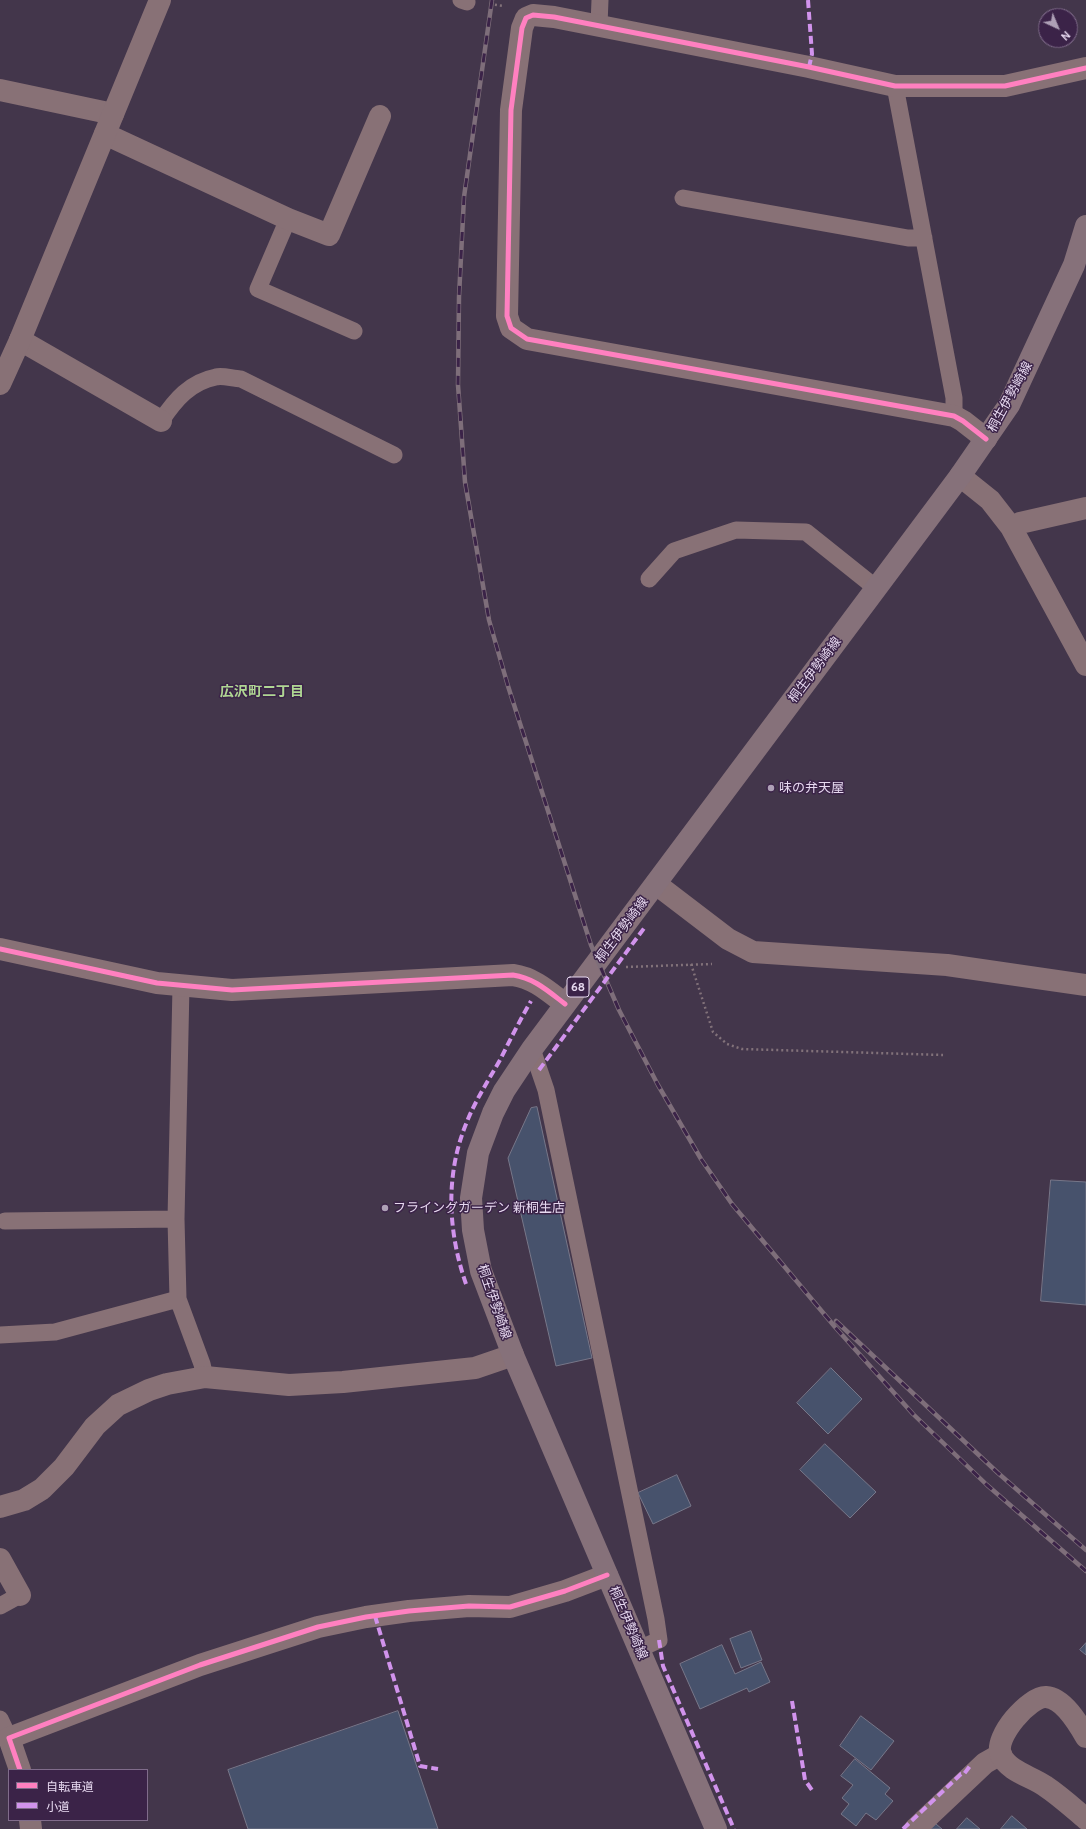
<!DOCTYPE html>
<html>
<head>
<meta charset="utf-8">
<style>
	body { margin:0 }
	#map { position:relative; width:1086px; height:1829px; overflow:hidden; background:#43364b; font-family:Cabin,"Noto Sans JP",sans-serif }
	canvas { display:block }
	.legend { position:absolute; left:8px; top:1769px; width:140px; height:52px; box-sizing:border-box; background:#3b2348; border:1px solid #806c8b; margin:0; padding:5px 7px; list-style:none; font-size:12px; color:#e7d9f0 }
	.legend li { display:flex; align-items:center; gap:8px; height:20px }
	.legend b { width:20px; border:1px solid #806c8b }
	.north { position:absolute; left:1038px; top:8px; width:40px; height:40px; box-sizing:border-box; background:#3b2348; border:1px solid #806c8b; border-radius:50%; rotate:136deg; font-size:11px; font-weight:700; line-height:16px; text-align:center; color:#e7d9f0 }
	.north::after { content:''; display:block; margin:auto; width:14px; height:18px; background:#aea0b6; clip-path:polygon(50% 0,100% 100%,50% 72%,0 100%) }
</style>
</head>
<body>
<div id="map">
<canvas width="1086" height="1829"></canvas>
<ul class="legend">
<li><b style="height:5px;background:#ff80c0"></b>自転車道</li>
<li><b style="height:5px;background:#d193ec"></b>小道</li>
</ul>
<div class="north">N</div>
</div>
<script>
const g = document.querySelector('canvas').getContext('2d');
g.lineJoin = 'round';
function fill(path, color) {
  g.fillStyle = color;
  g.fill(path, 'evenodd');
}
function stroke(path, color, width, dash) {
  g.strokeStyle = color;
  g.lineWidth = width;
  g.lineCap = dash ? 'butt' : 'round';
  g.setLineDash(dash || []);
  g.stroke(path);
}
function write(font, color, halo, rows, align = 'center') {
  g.font = font + ' Cabin,"Noto Sans JP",sans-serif';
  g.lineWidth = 3;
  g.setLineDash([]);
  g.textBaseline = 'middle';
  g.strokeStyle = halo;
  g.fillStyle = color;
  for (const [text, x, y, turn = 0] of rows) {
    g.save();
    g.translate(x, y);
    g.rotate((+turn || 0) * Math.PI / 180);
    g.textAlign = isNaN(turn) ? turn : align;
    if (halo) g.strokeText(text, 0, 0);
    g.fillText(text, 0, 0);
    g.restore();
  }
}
const building = new Path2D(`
	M537 1107 592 1358 556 1366 508 1158 531 1108Z
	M1051 1180 1086 1182V1305L1041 1301Z
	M831 1368 862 1399 828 1434 797 1403Z
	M825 1444 876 1492 850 1518 800 1470Z
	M677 1475 691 1506 653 1524 638 1493Z
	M751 1631 762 1660 741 1668 730 1639Z
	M1086 1643V1655L1080 1650Z
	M722 1645 735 1674 761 1662 770 1682 749 1692 747 1688 700 1709 680 1664Z
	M398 1711 438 1829H248L228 1770Z
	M861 1716 894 1741 871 1770 840 1746Z
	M855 1759 890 1788 885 1794 893 1801 876 1820 866 1813 856 1826 841 1814 849 1804 842 1798 853 1785 841 1776Z
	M1012 1816 1027 1829H1001Z
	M967 1818 980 1829H957Z
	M936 1824 942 1829H931Z`);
fill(building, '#47526c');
stroke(building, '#777789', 1);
stroke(new Path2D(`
	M490 4 503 6
	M691 964 713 1032 727 1044 742 1049 943 1055
	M626 967 712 964`), '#82727a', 2.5, [2, 3]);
stroke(new Path2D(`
	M461 0 467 2
	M599 25 600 0
	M895 86 954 398V416
	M683 198 908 238H924
	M288 219 258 289 354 331
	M161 421C175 400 190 382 216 377 223 375 233 379 241 379L394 455
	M649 579 674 551 736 530 806 532 876 588
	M181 986 176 1219 178 1299 202 1364 205 1377
	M532 1049 546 1090 656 1619 659 1640 639 1649
	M5 1221 176 1219
	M0 1335 55 1332 178 1299
	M0 1606 20 1595
	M0 1719 9 1738`), '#887176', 17);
stroke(new Path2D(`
	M0 90 113 114
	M105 134 288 219 329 235 380 116
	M20 340 161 421
	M986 439 963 421 954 416 527 339 511 328 507 316 511 110 522 28 526 18 533 15 554 17 809 67 895 86H1005L1086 68
	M960 476 990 500 1011 527 1086 665
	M1011 527 1020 523 1086 508
	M0 949 157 983 232 990 513 975C534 978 548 991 565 1004
	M0 1507 24 1500 42 1489 64 1467 95 1426 118 1405 149 1390 167 1384 205 1377 289 1385 343 1382 475 1368 513 1355
	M0 1559 20 1595
	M20 1770 9 1738 200 1665 318 1627 366 1617 409 1611 469 1606 510 1607 565 1591 607 1575
	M30 1820 31 1829
	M915 1829 985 1763 1001 1754`), '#887176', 22);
stroke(new Path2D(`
	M0 384 20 340 160 0
	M656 884 728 939 753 952 947 965 1086 985
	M1086 1737C1078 1723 1063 1698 1046 1697 1030 1696 993 1737 1001 1755 1009 1772 1031 1776 1045 1786 1060 1796 1073 1808 1086 1819`), '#887176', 22);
stroke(new Path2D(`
	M716 1829 513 1355 481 1271 473 1230 471 1198 478 1153 493 1113 504 1091 532 1049 960 476 1009 405 1074 265 1086 226`), '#86717a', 22);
const rail = new Path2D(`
	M492 0 464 197 459 297 458 385 465 482 489 620 508 686 591 945 619 1010 658 1085 701 1159 732 1204 835 1327 913 1414 987 1485 1086 1571
	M836 1321 998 1473 1086 1550`);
stroke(rail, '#7e6e7a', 4.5);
stroke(rail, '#3b2348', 3, [9]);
stroke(new Path2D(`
	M808 0 812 54 809 67
	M539 1070 645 927
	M466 1284C448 1232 445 1176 466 1124 475 1101 488 1081 500 1060 510 1040 520 1020 531 1001
	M375 1616 420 1766 438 1769
	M659 1640 663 1666 734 1829
	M792 1701 805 1780 814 1793
	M903 1829 961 1774H964L970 1766`), '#d193ec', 4, [8, 4]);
stroke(new Path2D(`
	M986 439 963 421 954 416 527 339 511 328 507 316 511 110 522 28 526 18 533 15 554 17 809 67 895 86H1005L1086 68
	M0 949 157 983 232 990 513 975C534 978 548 991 565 1004
	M20 1770 9 1738 200 1665 318 1627 366 1617 409 1611 469 1606 510 1607 565 1591 607 1575`), '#ff80c0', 5);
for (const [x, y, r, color] of [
	[771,788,4,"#aea0b6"],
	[385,1208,4,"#aea0b6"]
]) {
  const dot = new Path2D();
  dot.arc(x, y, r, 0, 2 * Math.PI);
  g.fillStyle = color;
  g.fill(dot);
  stroke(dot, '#3b2348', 1.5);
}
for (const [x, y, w] of [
	[578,987,22]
]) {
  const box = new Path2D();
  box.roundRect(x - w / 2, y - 10, w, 20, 3);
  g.fillStyle = '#3b2348';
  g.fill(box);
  stroke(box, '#e7d9f0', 1);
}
write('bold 12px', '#e7d9f0', null, [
	["68",578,987]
]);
write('13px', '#e7d9f0', '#3b2348', [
	["桐生伊勢崎線",1010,397,-61],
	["桐生伊勢崎線",815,670,-53],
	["桐生伊勢崎線",622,930,-53],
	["桐生伊勢崎線",494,1302,71],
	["桐生伊勢崎線",628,1623,67]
]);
write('13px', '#e7d9f0', '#3b2348', [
	["味の弁天屋",779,788],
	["フライングガーデン 新桐生店",393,1208]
], 'left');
write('bold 14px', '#afd693', '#3b2348', [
	["広沢町二丁目",262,692]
]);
</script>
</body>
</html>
